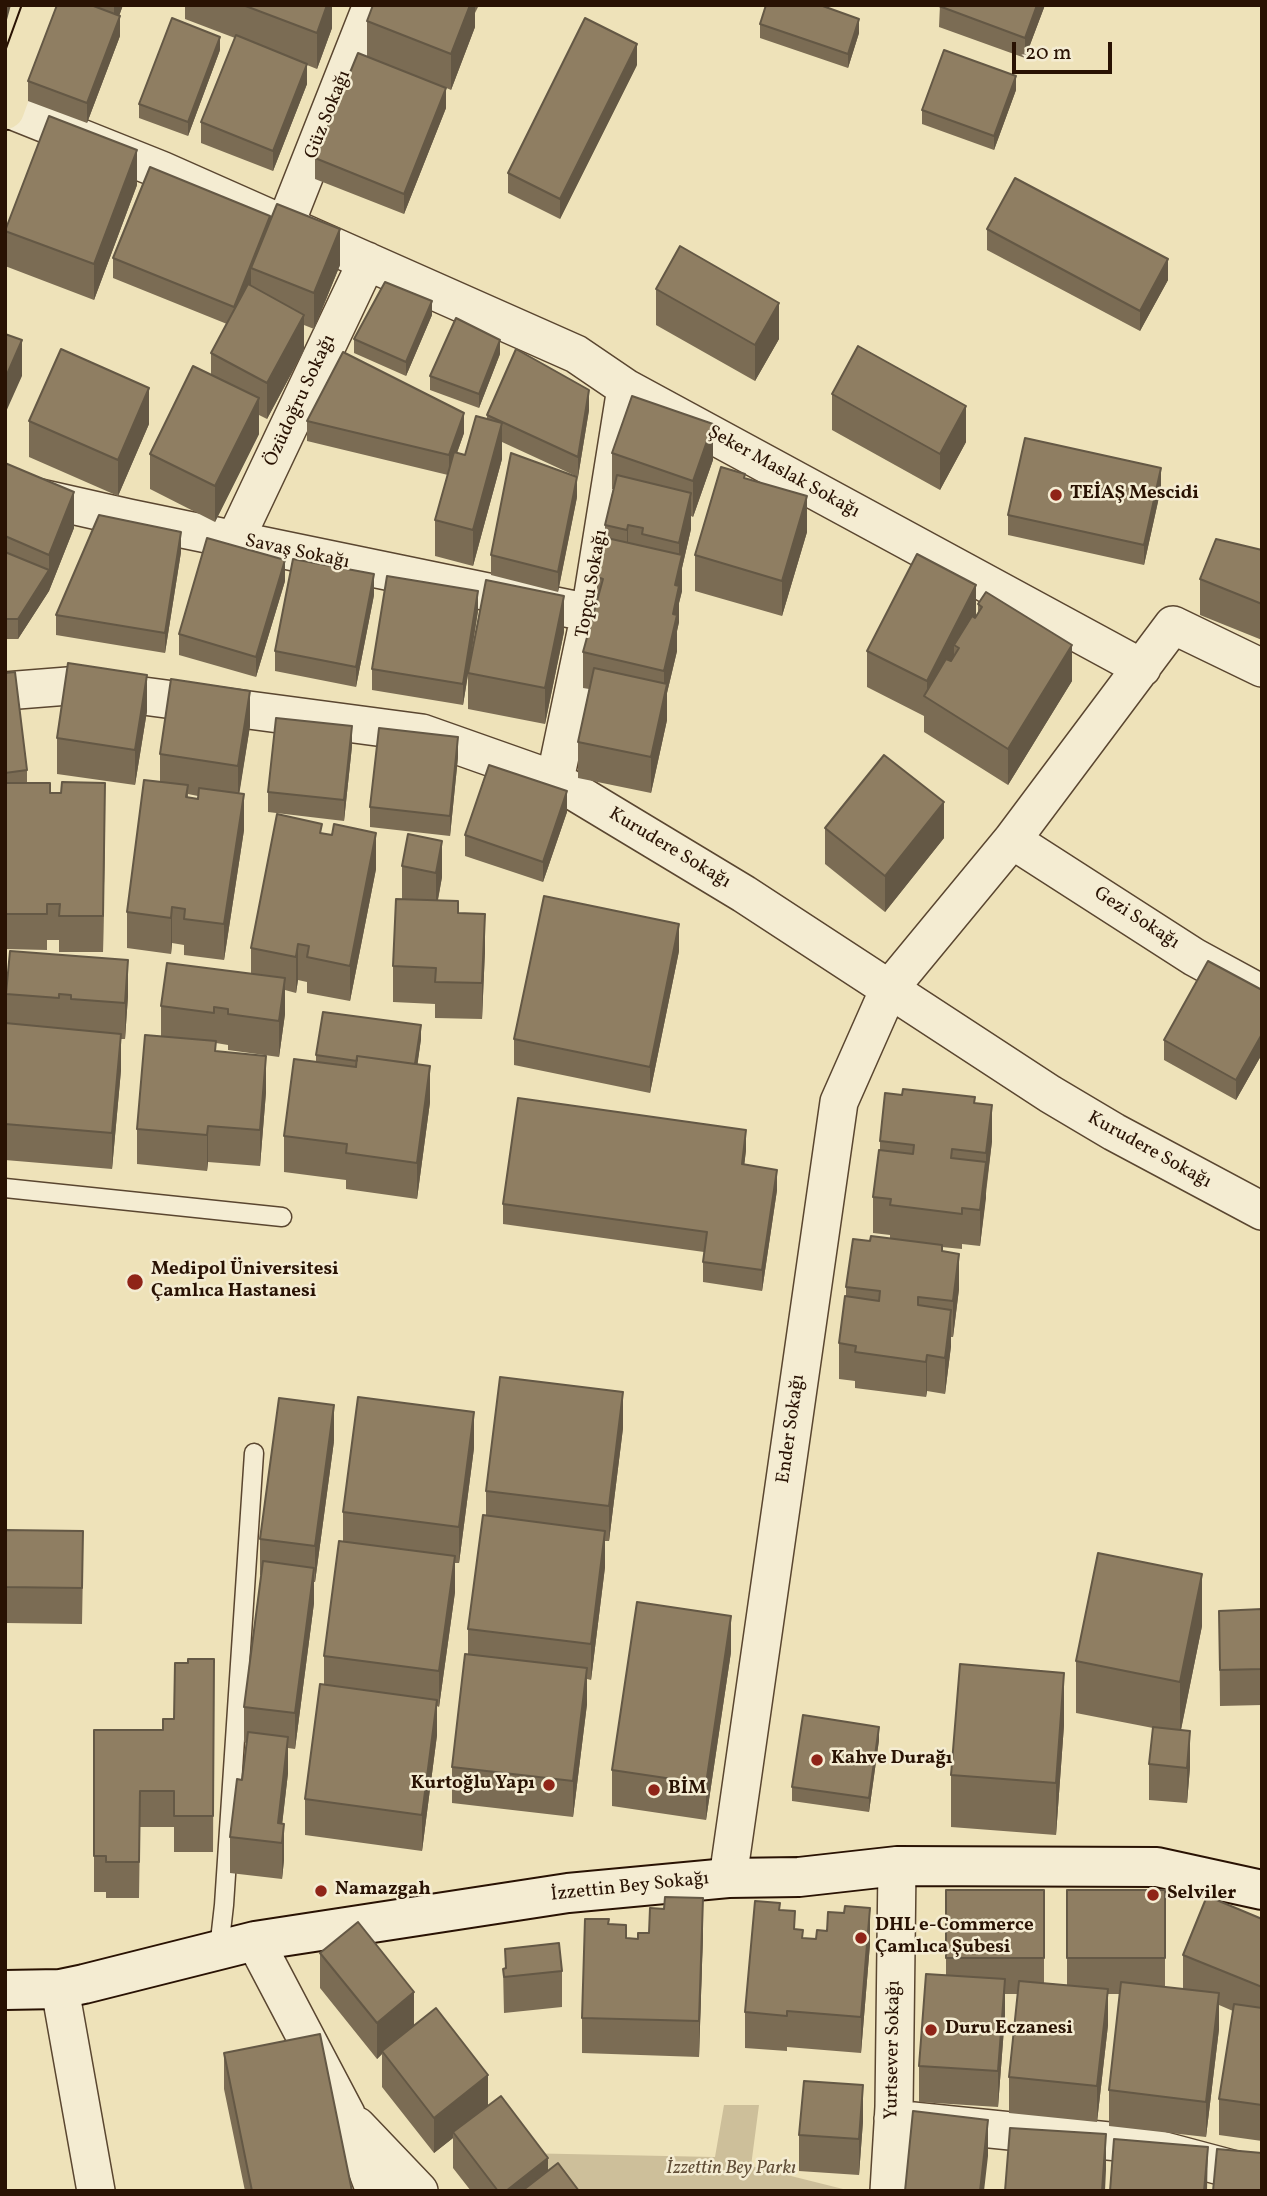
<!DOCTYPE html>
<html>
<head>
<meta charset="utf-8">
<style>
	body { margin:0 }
	#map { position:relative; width:1267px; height:2196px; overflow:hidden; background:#eee2b9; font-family:Vollkorn,serif }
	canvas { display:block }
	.frame { position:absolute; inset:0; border:7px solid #291203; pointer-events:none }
	.scale { position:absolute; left:1012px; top:42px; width:100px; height:32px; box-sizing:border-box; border:4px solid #291203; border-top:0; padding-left:9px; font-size:21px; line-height:24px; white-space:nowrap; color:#291203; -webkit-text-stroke:5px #f4ecd2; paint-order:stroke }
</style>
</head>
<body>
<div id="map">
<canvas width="1267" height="2196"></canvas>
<div class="frame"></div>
<div class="scale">20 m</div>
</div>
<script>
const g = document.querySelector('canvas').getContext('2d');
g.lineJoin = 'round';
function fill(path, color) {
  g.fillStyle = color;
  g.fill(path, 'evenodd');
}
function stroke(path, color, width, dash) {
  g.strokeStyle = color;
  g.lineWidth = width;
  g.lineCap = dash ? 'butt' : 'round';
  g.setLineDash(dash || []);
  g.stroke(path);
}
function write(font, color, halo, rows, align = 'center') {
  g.font = font + ' Vollkorn,serif';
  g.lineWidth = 5;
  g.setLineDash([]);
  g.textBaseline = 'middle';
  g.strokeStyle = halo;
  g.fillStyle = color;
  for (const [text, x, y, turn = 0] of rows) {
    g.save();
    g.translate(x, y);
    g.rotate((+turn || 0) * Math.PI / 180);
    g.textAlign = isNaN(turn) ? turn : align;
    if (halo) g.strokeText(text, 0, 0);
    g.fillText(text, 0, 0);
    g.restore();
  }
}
fill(new Path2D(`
	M724 2105H759L751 2166 851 2191H550L518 2153 715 2157Z`), '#cdbf9a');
const lane = new Path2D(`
	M5 1188 282 1217
	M219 1949 224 1905 254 1453`);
const street = new Path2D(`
	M6 108 161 170 576 354 626 388 1142 668
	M285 225 372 5
	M5 490 129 518 590 613
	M235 540 367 261
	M5 691 68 686 422 733 555 780 744 894 1050 1094 1114 1132 1262 1211
	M555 780 590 613 626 388
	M1012 840 1194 957 1262 994
	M728 1878 839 1102 889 989 1012 840 1173 625 1262 668
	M255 1941 346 2114 375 2191
	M60 1989 96 2191
	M893 2119 1138 2144 1262 2177
	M357 2126 419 2191
	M889 2191 894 2107 897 1866`);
const secondary = new Path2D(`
	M5 1990 60 1989 84 1984 255 1941 568 1893 728 1878 799 1877 897 1866 1157 1867 1262 1890`);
const primary = new Path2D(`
	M5 110 43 5`);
stroke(lane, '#5a4630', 21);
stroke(street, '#5a4630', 40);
stroke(secondary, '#291203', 42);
stroke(primary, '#291203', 42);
stroke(lane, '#f4ecd2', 18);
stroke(street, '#f4ecd2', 37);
stroke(secondary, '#f4ecd2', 38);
stroke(primary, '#eee2b9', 38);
fill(new Path2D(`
	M57 5H123L119 16 120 36 87 123 28 101V81Z
	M185 5H332V28L317 69 307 65V84L273 171 201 143V122L235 38 185 19Z
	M373 5H479L475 13V27L451 90 442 86 446 108 404 214 315 179V158L367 56V21Z
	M940 5H1045L1025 58 939 27Z
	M760 24 859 33 848 68 760 38Z
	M220 50 188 136 139 118V104Z
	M637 65 560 219 508 193V173Z
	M1016 90 994 150 922 124V110Z
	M137 185 94 300 5 266V231Z
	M270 220 340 265 314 329 304 325V350L267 419 259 415V434L215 522 150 489V454L211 375V353L227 324 113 278V258Z
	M987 229 1168 280 1140 331 987 250Z
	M656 289 779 339 755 381 656 325Z
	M432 315 406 376 354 353V339Z
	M500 354 479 408 430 390V376Z
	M832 394 966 442 940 490 832 430Z
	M589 410 578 477 502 442V459L473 566 435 556V520L448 475 307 441V421L464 433 457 453 465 455 487 419V415Z
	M29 421 149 424 118 496 29 457Z
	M612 453 713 460 693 517 691 516V529L682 568V591L679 603V622L677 631V651L667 693V720L651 793 578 778V742L589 689 583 688V652L597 600V577L605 545V525L613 489H612Z
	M5 463 74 528 49 591 18 639H5Z
	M745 478 807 532 782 616 695 591V555Z
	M1161 488 1144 565 1008 535V515Z
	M577 497 558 592 491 575V555Z
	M1262 550V640L1200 615V579Z
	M181 552 165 653 56 635V615Z
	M285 581 256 677 179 655V634Z
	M986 592 1072 681 1008 785 924 732V716L867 687V651L976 617 978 614V604Z
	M374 595 356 687 275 671V651Z
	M478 611 470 663 564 632 545 724 468 709V675L463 705 372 690V669Z
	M5 673 27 770V783L105 819 103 952H59V940H47V950L5 949Z
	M147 711 135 785 57 774V738Z
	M250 726 239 793 244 830 224 960 184 955V945L172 943 171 954 127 948V912L160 782V754ZM188 794 198 796V799L188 797Z
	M352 746 344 821 268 812V792Z
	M458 757 450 836 370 827V807Z
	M567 812 543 882 465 856V835Z
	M825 828 944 838 885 912 825 864Z
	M322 834 376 869 350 1001 307 993V982L298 980 296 993 285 990V1014L279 1057 228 1050V1045L216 1043V1052L266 1092 260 1166 208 1162 207 1171 137 1164V1129L161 1036V1006L251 974V948Z
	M408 834 442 877 438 900 458 913 485 950 482 1019 435 1018V1004L393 1002V966L402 899V866Z
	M10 951 128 996 125 1039H121V1070L112 1169 5 1160V1023L6 1024V994Z
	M679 951 650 1093 514 1065V1039Z
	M1262 990V1054L1236 1100 1164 1060V1040Z
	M421 1039 417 1065 430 1102 417 1199 346 1189V1180L284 1172V1136L316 1061V1055Z
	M902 1095 975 1103 992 1141 980 1246 962 1244V1249L942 1247V1251L959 1289 953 1337H951V1346L945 1394 927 1391 926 1397 855 1388V1381L839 1379V1343L846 1296V1287L870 1241 890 1238V1235L873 1233V1197L880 1150V1141Z
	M746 1150 744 1165 777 1190 762 1291 703 1282V1262L704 1252 503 1224V1204Z
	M623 1428 609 1541H605V1567L591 1680 587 1679V1704L573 1817 452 1803V1767L468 1654V1629L486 1516V1491Z
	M334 1441 315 1582H314V1603L295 1749 288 1748V1773L282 1824 284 1860 282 1879 230 1873V1837L242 1780 246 1743 244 1742V1707L261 1575H260V1539Z
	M474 1448 459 1563H455V1592L439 1707 437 1706V1735L422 1851 305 1835V1799L324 1685V1656L343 1542V1512Z
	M5 1530 83 1567 82 1624 5 1623Z
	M1262 1609V1705L1220 1706 1219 1611Z
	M1202 1626 1181 1730 1190 1767 1187 1803 1149 1800V1764L1153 1728 1076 1713V1661Z
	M731 1652 706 1820 612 1806V1770Z
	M214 1659 213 1852H174V1827H140L139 1898H106V1892H94V1730H163L174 1719 188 1663Z
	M1064 1725 1056 1835 951 1827V1775Z
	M879 1740 869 1812 792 1801V1787Z
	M946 1890H1044V1983L1067 1985V1890H1165V1987L1183 1989V1955L1262 1919V2141L1219 2135V2099L1233 2011 1219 2005V2029L1206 2137 1109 2126V2090L1120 1994H1108V2025L1097 2122 1009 2113V2077L1018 1994H1005V2015L998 2107 919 2102V2066L946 1975Z
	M664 1909 703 1934 699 2057 582 2053V2018L609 1924 626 1938 638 1939 649 1933Z
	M780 1910 803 1938 870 1944 861 2053 787 2047V2051L745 2048V2012Z
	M505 1949 562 1971V2007L504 2013 503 1969 505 1968Z
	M320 1953 414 2025 548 2170 579 2191H471L453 2168V2138L434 2153 382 2087V2054L377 2059 320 1988Z
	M224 2053 352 2191H245L224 2089Z
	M863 2121 859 2175 799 2171V2135Z`), '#7b6c54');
fill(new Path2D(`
	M6 5H11L5 27Z
	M114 5H123L114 30Z
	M327 5H332V28L317 69V33Z
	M470 5H475V27L451 90V54Z
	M1037 5H1045L1025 58V38Z
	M120 16V36L87 123V103Z
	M859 19V33L848 68V54Z
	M220 37V50L188 136V122Z
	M637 44V65L560 219V199Z
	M307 64V84L273 171V151Z
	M1016 76V90L994 150V136Z
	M446 88V108L404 214V194Z
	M137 150V185L94 300V264Z
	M270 216V236L251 268V285L234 327V307Z
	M340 229V265L314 329V293Z
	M1168 259V280L1140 331V311Z
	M432 301V315L406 376V362Z
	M779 303V339L755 381V345Z
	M304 315V350L267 419V383Z
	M22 340V376L5 414V379Z
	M500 340V354L479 408V394Z
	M149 388V424L118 496V460Z
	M589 390V410L578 477V457Z
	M259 398V434L215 522V486Z
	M966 406V442L940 490V454Z
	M464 413V433L449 475V455Z
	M502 423V459L473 566V530Z
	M713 424V460L693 517V481Z
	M1161 468V488L1144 565V545Z
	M577 477V497L558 592V572Z
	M74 492V528L49 591 18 639V619L49 570V555Z
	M691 493V529L682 568V591L679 603V622L677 631V651L667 693V720L651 793V757L664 699V671L673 614 675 585 679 566V543Z
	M807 496V532L782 616V581Z
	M628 525V561L627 566V530Z
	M181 532V552L165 653V633Z
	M285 560V581L256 677V657Z
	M374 574V595L356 687V667Z
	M976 585V621L954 645V664L927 698V681Z
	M478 591V611L463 705V684Z
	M564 596V632L545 724V688Z
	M1072 645V681L1008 785V749Z
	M147 675V711L135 785V750Z
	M250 691V726L238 802V766Z
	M352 726V746L344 821V800Z
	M458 737V757L450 836V816Z
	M105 783V819L103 952V916Z
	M567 791V812L543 882V862Z
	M244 794V830L224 960V924Z
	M944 802V838L885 912V876Z
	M376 833V869L350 1001V966Z
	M442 841V877L436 909V873Z
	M172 907V943L171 954V918Z
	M485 914V950L482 1019V983Z
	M679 924V951L650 1093V1067Z
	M298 944V980L296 993V957Z
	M128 960V996L125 1039V1003Z
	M285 978V1014L279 1057V1021Z
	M421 1025V1039L415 1083V1069Z
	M121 1034V1070L112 1169V1133Z
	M1262 1034V1054L1236 1100V1080Z
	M266 1056V1092L260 1166V1130Z
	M430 1066V1102L417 1199V1163Z
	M992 1105V1141L986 1189V1153Z
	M208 1126V1162L207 1171V1135Z
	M746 1130V1150L742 1185V1164Z
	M986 1162V1198L980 1246V1210Z
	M777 1170V1190L762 1291V1270Z
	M959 1254V1289L953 1337V1301Z
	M951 1310V1346L945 1394V1358Z
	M927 1355V1391L926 1397V1362Z
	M623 1392V1428L609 1541V1506Z
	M334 1405V1441L315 1582V1546Z
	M474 1412V1448L459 1563V1527Z
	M605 1531V1567L591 1680V1644Z
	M455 1556V1592L439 1707V1671Z
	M314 1568V1603L295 1749V1713Z
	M1202 1574V1626L1180 1734V1682Z
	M731 1616V1652L706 1820V1784Z
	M587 1668V1704L573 1817V1781Z
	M1064 1673V1725L1056 1835V1783Z
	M437 1700V1735L422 1851V1815Z
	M879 1727V1740L869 1812V1798Z
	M1190 1731V1767L1187 1803V1768Z
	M288 1737V1773L280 1843 278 1823Z
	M284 1824V1860L282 1879V1843Z
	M703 1898V1934L699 2057V2021Z
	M870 1908V1944L861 2053V2017Z
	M1005 1979V2015L998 2107V2071Z
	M1108 1989V2025L1097 2122V2086Z
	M414 1992V2028L382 2051V2054L377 2059V2023Z
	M1219 1993V2029L1206 2137V2102Z
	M488 2075V2111L453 2132V2138L434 2153V2118Z
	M863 2085V2121L859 2175V2139Z
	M988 2120V2156L984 2191H980Z
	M1106 2134V2170L1105 2191H1102Z
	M1208 2147 1207 2191H1204Z
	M548 2158V2191H506Z`), '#645845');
const building = new Path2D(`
	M57 5H91L120 16 87 103 28 81Z
	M243 5H327L317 33Z
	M373 5H470L451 54 367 21Z
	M766 5H820L859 19 848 54 760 24Z
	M940 5H1037L1025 38 939 6Z
	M172 18 220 37 188 122 139 104Z
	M585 18 637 44 560 199 508 173Z
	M236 35 307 64 273 151 201 122Z
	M944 50 1016 76 994 136 922 110Z
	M358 53 446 88 404 194 315 158Z
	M49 116 137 150 94 264 5 231Z
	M150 167 270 216 234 307 113 258Z
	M1015 178 1168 259 1140 311 987 229Z
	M277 204 340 229 314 293 251 268Z
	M680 246 779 303 755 345 656 289Z
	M385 282 432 301 406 362 354 339Z
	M248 284 304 315 267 383 211 353Z
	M456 318 500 340 479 394 430 376Z
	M5 334 22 340 5 379Z
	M858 346 966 406 940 454 832 394Z
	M61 349 149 388 118 460 29 421Z
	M516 349 589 390 578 457 487 415Z
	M343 352 464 413 449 455 307 421Z
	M193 366 259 398 215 486 150 454Z
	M632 396 713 424 693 481 612 453Z
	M476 416 502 423 473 530 435 520 454 452 465 455Z
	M1025 438 1161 468 1144 545 1008 515Z
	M511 453 577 477 558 572 491 555Z
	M5 463 74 492 49 555 5 536Z
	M721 467 745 474 744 478 807 496 782 581 695 555Z
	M617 475 691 493 679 543 642 534 643 528 628 525 627 530 605 525Z
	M99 515 181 532 165 633 56 615Z
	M207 538 285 560 256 657 179 634Z
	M607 538 682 555 675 585 679 586 673 614 677 615 664 671 583 652 603 579 597 577Z
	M1216 539 1262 550V604L1200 579Z
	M5 552 49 570 18 619H5Z
	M917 554 976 585 927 681 867 651Z
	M293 559 374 574 356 667 275 651Z
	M387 576 478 591 463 684 372 669Z
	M486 580 564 596 545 688 468 673Z
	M986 592 1072 645 1008 749 924 696 946 659 951 661 959 648 954 645 972 616 975 618 982 607 978 604Z
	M68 663 147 675 135 750 57 738Z
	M594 668 667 684 651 757 578 742Z
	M15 672 27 770 5 773V673Z
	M171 679 250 691 238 766 160 754Z
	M276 718 352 726 344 800 268 792Z
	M379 728 458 737 450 816 370 807Z
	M884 755 944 802 885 876 825 828Z
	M489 765 567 791 543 862 465 835Z
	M144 780 188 785 186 797 198 799 199 788 244 794 224 924 184 919 185 909 172 907 171 918 127 912Z
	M62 782 105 783 103 916H59L60 904H47V914H5V783H50V793H61Z
	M277 814 322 824 320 833 332 835 334 824 376 833 350 966 307 957 309 946 298 944 296 957 251 948Z
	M408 834 442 841 436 873 402 866Z
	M544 896 679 924 650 1067 514 1039Z
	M396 899 458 901V913L485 914 482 983 435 982 436 968 393 966Z
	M10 951 128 960 125 1003 71 999V995L59 994V998L6 994Z
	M1208 961 1262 990V1034L1236 1080 1164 1040Z
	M167 963 285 978 279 1021 228 1014V1009L214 1007V1013L161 1006Z
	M323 1012 421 1025 415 1064 357 1056V1061L316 1055Z
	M5 1023 121 1034 112 1133 5 1124Z
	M145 1035 216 1041 215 1051 266 1056 260 1130 208 1126 207 1135 137 1129Z
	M357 1056 430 1066 417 1163 346 1153 347 1144 284 1136 294 1059 356 1067Z
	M903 1089 975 1097 974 1103 992 1105 986 1153 952 1149 951 1158 986 1162 980 1210 962 1208V1214L890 1205 891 1199 873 1197 879 1150 913 1154 914 1145 880 1141 885 1093 902 1095Z
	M518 1098 746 1130 742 1164 777 1170 762 1270 703 1262 707 1232 503 1204Z
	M871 1236 942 1245V1251L959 1254 953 1301 918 1297V1305L951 1310 945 1358 927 1355 926 1362 855 1352 856 1346 839 1343 845 1296 879 1301 880 1291 846 1287 853 1239 870 1241Z
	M500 1377 623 1392 609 1506 486 1491Z
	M358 1397 474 1412 459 1527 343 1512Z
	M279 1398 334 1405 315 1546 260 1539Z
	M483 1515 605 1531 591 1644 468 1629Z
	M5 1530 83 1531 82 1588 5 1587Z
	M339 1541 455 1556 439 1671 324 1656Z
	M1098 1553 1202 1574 1180 1682 1076 1661Z
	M263 1561 314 1568 295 1713 244 1707Z
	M637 1602 731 1616 706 1784 612 1770Z
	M1262 1609V1669L1220 1670 1219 1611Z
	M465 1654 587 1668 573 1781 452 1767Z
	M188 1659H214L213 1816H174V1791H140L139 1862H106V1856H94V1730H163V1719H174L175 1663H188Z
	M960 1664 1064 1673 1056 1783 951 1775Z
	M320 1684 437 1700 422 1815 305 1799Z
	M803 1715 879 1727 869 1798 792 1787Z
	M1153 1727 1190 1731 1187 1768 1149 1764Z
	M248 1732 288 1737 278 1823 284 1824 282 1843 230 1837 237 1779 242 1780Z
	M946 1890H1044V1958H946Z
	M1067 1890H1165V1958H1067Z
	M1207 1896 1262 1919V1987L1183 1955Z
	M665 1897 703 1898 699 2021 582 2018 585 1919H609L608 1924 626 1925V1938L638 1939V1933H649L650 1908 664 1909Z
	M755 1901 780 1903 779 1910 795 1911 794 1929 803 1930 802 1938 816 1939 817 1930 827 1931 828 1912 844 1913 845 1906 870 1908 861 2017 787 2011V2016L745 2012Z
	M358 1922 414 1992 377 2023 320 1953Z
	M559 1943 562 1971 504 1977 503 1969 506 1968 505 1949Z
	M926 1974 1005 1979 998 2071 919 2066Z
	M1019 1981 1108 1989 1097 2086 1009 2077Z
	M1121 1982 1219 1993 1206 2102 1109 2090Z
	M1234 2004 1262 2008V2105L1219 2099Z
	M436 2008 488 2075 434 2118 382 2051Z
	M320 2034 352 2191H252L224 2053Z
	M804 2081 863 2085 859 2139 799 2135Z
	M501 2096 548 2158 506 2191H498L453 2132Z
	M913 2111 988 2120 980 2191H905Z
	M1010 2128 1106 2134 1102 2191H1005Z
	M1114 2139 1208 2147 1204 2191H1110Z
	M1217 2149 1262 2153V2191H1213Z
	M558 2163 579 2191H522Z`);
fill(building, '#8f7e62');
stroke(building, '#645845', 2);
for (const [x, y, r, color] of [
	[1056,495,7,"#8f2418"],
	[135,1282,9,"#8f2418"],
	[817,1760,7,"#8f2418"],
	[549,1785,7,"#8f2418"],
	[654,1790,7,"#8f2418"],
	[321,1891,7,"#8f2418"],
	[1153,1895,7,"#8f2418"],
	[861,1938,7,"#8f2418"],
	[931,2030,7,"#8f2418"]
]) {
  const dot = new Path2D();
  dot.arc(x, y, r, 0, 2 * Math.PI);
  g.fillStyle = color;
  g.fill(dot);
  stroke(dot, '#f4ecd2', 2.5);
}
write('19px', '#291203', '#f4ecd2', [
	["Güz Sokağı",329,115,-68],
	["Özüdoğru Sokağı",301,401,-65],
	["Şeker Maslak Sokağı",783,473,29],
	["Savaş Sokağı",297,553,12],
	["Topçu Sokağı",593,584,-80],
	["Kurudere Sokağı",669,849,31],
	["Gezi Sokağı",1136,919,33],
	["Kurudere Sokağı",1149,1151,29],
	["Ender Sokağı",792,1429,-82],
	["İzzettin Bey Sokağı",630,1888,-6],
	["Yurtsever Sokağı",894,2050,-89]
]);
write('bold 19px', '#291203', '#f4ecd2', [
	["TEİAŞ Mescidi",1070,495],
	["Medipol Üniversitesi",151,1271],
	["Çamlıca Hastanesi",151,1293],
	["Kahve Durağı",831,1760],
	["Kurtoğlu Yapı",535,1785,"right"],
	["BİM",668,1790],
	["Namazgah",335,1891],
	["Selviler",1167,1895],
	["DHL e-Commerce",875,1927],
	["Çamlıca Şubesi",875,1949],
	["Duru Eczanesi",945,2030]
], 'left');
write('italic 19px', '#624f38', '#f4ecd2', [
	["İzzettin Bey Parkı",731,2170]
]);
</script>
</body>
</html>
